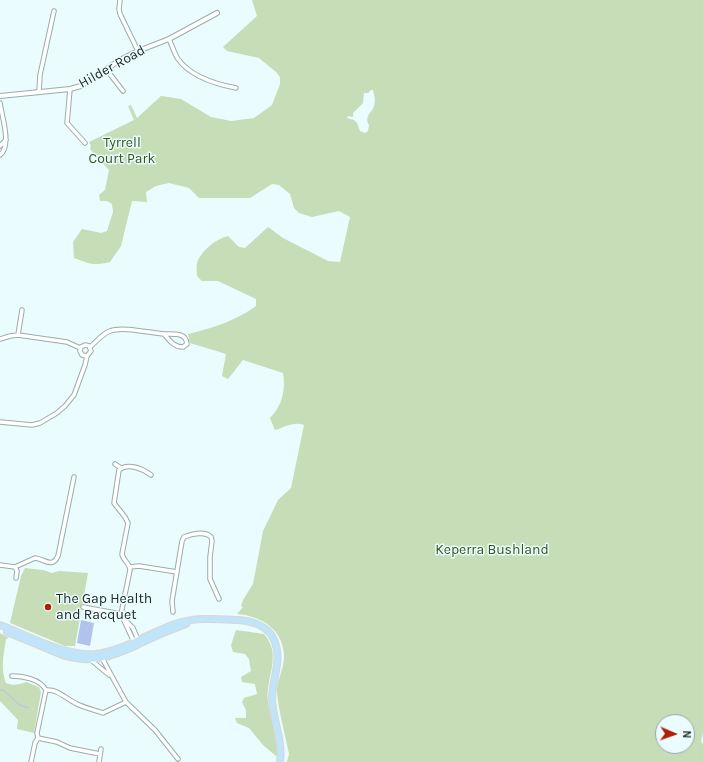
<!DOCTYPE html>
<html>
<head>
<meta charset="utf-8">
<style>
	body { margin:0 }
	#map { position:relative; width:703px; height:762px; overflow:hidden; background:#eafcfd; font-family:Karla,sans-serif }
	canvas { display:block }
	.north { position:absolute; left:655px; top:714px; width:40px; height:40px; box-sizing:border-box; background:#eafcfd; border:1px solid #9aa7a8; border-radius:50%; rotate:92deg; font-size:11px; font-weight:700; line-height:16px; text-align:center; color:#212828 }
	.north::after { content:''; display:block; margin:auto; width:14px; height:18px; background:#ae2006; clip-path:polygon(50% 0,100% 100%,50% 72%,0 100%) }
</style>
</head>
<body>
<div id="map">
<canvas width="703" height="762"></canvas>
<div class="north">N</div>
</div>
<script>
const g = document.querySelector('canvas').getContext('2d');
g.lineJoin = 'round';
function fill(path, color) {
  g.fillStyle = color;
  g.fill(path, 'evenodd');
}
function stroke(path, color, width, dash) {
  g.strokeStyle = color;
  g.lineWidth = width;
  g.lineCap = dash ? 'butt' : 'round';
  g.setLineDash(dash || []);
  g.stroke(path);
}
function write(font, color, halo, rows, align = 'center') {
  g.font = font + ' Karla,sans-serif';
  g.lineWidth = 3;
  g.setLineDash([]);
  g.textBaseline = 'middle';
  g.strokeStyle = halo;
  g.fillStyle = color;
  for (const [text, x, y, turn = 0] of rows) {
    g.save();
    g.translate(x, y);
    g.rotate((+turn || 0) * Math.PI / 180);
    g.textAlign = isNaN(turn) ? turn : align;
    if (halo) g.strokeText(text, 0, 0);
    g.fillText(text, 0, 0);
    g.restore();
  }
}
fill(new Path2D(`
	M252 0H703V732L701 742 703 744V762H287L289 754C285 734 279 713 277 693 276 682 284 669 284 657 284 630 262 616 237 614L243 607 241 606 243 600 253 584 263 531 278 500 291 488 304 425C295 421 284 427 275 430L270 418C282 406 286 390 283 373L243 360 228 379 222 376 226 354 190 343 188 334C212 328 236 321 256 306V299L218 281H202L197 276C197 271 196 264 198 260 204 249 216 239 228 236L239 247 245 248 268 227 283 238 328 261 340 262 350 217 339 211 312 217 299 213 294 208 290 194 279 185 272 184 250 198H199L189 188 169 183 156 186 146 192 147 202 132 201 121 246 110 262C93 266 90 264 74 258L73 242 82 229 101 233 107 231 113 212 112 204 107 201H100L99 195 105 190 109 170 90 149 91 146 89 142 134 120 128 106 131 105 137 118 161 96 181 99 211 117 231 121 254 118 272 105 280 84V77L276 72 259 58 227 51 223 47 257 16ZM371 90H373C374 95 376 100 374 106 372 113 364 115 369 125L368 131 365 133 360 131 357 123 354 120 347 118 348 116 353 117V113L363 103 364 93H368ZM663 722H687V746H663Z
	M25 568 43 570 52 573 59 571 88 573 75 646H65L10 623 21 576Z
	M236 630 264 634C283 656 265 677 268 702 271 719 276 736 279 753L276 756 263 745 249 728 237 723 235 718H246V710L242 702 244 698 257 694 255 684 242 682 241 677 251 671 249 659 245 654 233 652 231 645Z
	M0 633 9 638 6 639C4 654 0 668 6 683 13 686 18 685 26 682L39 687 41 692 34 733 17 729 18 720 0 701Z`), '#c6ddb7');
fill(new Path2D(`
	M81 620 94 623 90 646 77 643Z`), '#b1c2ed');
stroke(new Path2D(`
	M0 690H3L20 705 28 708`), '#b1c2ed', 1);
const minor = new Path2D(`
	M120 0 119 9 120 14 138 51
	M169 39C172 45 174 53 178 59 191 77 215 84 236 88
	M106 69 123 91
	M70 89 67 123 85 143
	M39 91 40 75 54 11
	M0 103C2 117 12 146 0 155
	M0 146 6 140
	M164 334C173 334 186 332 187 344L183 347C174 347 170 341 164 334Z
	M18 335 22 310
	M0 339 10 336 18 335 67 342 80 348
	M90 347C96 342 102 334 110 331 123 326 150 333 164 334
	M0 422 32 425 40 423 57 413 65 406 74 395 85 365 87 356 91 351 89 346 85 345 81 347 80 351 82 355 87 356
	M115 464 121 468
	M0 565 15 567 35 558C45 559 52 569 58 556L74 477
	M15 567 17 571 16 578
	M130 567 139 566 177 572
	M83 607 121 614
	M173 612 172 601 182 541 184 537C192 534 205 531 211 537L212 541 210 557V579L219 599
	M125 620 133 628 138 640
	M134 642 121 614 130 570C130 563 123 561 122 554L128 523 125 517 114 503 119 470C128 462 143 469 151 475
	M101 656 109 671 126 702 155 730 178 759
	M91 660 109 675
	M12 676C23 676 40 679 46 690 58 689 66 699 77 704 85 708 95 710 103 713L126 702
	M38 738 57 742 70 748 100 754
	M31 762 35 743 38 738 37 733 46 690
	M99 762 101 749`);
const tertiary = new Path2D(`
	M0 96 70 89 81 86 120 60 138 51 169 39 217 13`);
const primary = new Path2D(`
	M0 625C29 636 64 656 95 654 124 651 148 633 175 624 195 617 217 619 238 620 253 621 269 626 275 642 282 661 272 680 272 699 273 721 283 740 280 762
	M7 632 65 656C92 664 113 656 137 645 153 637 170 630 186 624`);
stroke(minor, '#9bacad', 5.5);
stroke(tertiary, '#9bacad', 6);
stroke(primary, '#d7d8d8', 8);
stroke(minor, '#fff', 3.5);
stroke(tertiary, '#fff', 4);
stroke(primary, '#c0e5fb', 5.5);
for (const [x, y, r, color] of [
	[48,607,4,"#ae2006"]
]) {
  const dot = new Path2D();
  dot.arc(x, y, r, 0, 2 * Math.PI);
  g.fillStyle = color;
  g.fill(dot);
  stroke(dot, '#eafcfd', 1.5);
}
write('14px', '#212828', '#eafcfd', [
	["Hilder Road",112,67,-29]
]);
write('14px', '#36551a', '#eafcfd', [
	["Tyrrell",122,143],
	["Court Park",122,159],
	["Keperra Bushland",492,550]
]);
write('14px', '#212828', '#eafcfd', [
	["The Gap Health",56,599],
	["and Racquet",56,615]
], 'left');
</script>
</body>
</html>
